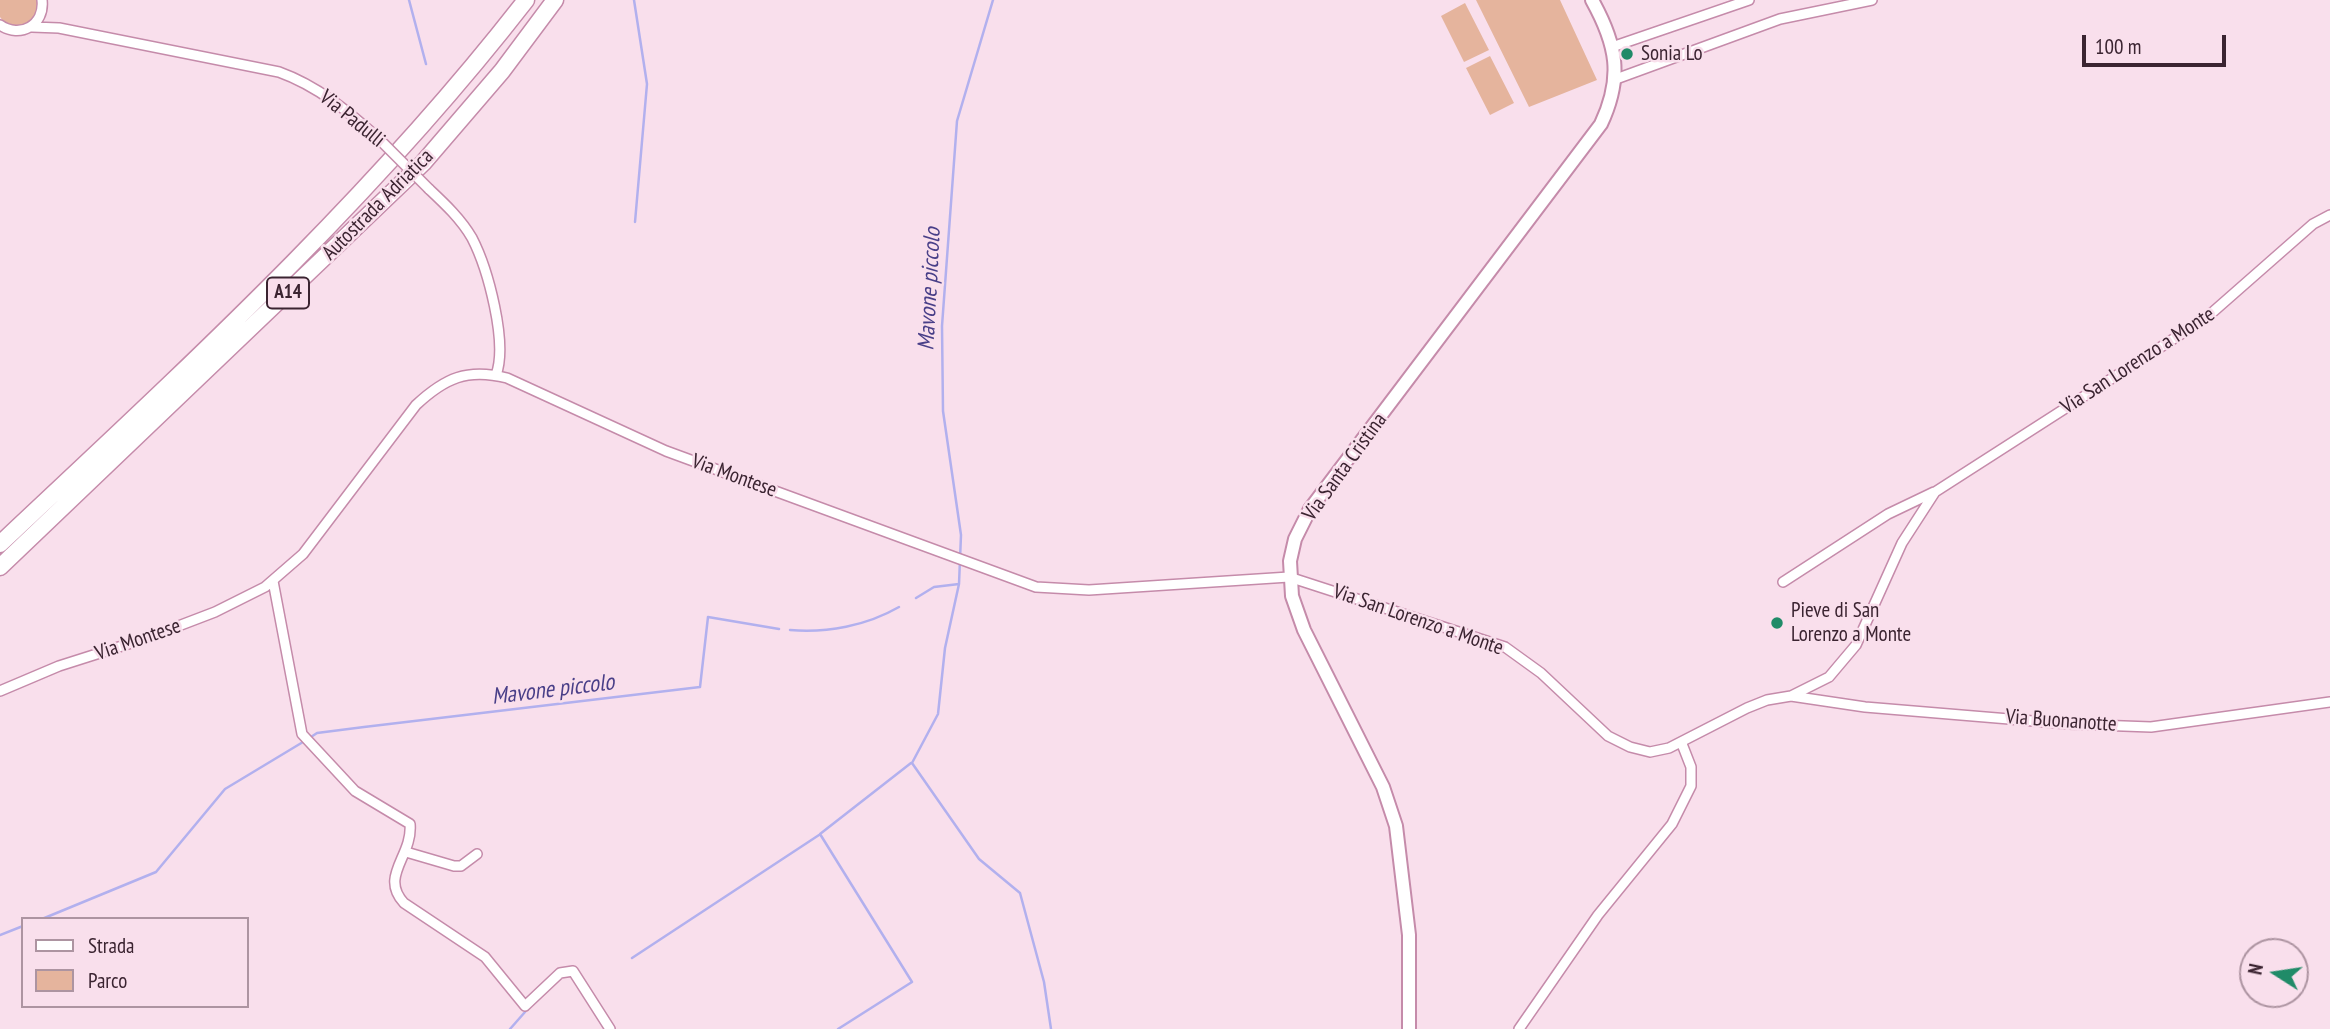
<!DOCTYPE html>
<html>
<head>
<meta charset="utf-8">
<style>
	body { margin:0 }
	#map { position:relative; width:2330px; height:1029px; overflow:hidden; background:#f9dfec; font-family:"PT Sans Narrow",sans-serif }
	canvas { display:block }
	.legend { position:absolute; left:21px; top:917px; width:228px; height:91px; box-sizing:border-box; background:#f9dfec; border:2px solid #ad94a1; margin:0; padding:9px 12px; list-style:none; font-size:21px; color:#3b2431 }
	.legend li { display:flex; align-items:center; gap:14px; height:35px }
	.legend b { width:35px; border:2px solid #ad94a1 }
	.north { position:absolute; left:2239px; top:938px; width:70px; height:70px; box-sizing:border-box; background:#f9dfec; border:2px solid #ad94a1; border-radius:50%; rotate:282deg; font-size:19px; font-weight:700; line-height:28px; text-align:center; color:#3b2431 }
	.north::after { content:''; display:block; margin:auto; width:24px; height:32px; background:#208b68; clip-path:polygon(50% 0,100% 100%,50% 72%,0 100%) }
	.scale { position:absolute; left:2082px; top:35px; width:144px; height:32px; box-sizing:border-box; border:4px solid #3b2431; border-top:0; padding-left:9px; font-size:21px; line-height:24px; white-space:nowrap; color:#3b2431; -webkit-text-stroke:5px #f9dfec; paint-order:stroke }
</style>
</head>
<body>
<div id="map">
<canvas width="2330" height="1029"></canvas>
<ul class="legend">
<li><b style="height:9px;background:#fff"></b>Strada</li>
<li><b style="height:19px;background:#e5b49d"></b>Parco</li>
</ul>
<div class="north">N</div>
<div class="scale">100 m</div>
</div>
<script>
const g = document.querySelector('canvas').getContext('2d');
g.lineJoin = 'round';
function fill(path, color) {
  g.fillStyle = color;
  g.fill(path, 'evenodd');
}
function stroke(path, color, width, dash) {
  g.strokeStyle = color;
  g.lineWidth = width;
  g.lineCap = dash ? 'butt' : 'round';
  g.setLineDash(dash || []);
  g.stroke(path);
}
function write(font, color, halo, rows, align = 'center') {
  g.font = font + ' "PT Sans Narrow",sans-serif';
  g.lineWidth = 5;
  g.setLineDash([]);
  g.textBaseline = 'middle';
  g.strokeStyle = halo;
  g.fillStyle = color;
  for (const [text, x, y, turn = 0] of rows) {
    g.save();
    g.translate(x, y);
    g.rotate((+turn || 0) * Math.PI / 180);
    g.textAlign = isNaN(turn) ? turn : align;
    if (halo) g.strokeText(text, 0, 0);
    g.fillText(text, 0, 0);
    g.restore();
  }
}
fill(new Path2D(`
	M0 0H37C43 24 15 37 0 17Z
	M1476 0H1560L1597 80 1529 107Z
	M1465 3 1489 50 1464 62 1441 16Z
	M1490 56 1514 103 1490 115 1466 68Z`), '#e5b49d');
stroke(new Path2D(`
	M409 0 426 64
	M634 0 647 84 635 222
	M993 0 957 121 942 326 943 411 961 535 959 584 945 648 938 714 912 763 979 859 1020 893 1044 982 1051 1029
	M916 598 934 587 959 584
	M790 630C827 633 866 626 899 607
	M311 737 317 733 364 727 700 687 708 617 779 629
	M42 919 156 872 225 789 303 742
	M0 935 23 926
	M632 958 819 835
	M510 1029 525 1012
	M838 1029 912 982 820 834 911 763`), '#b2b0ee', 2.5);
const street = new Path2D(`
	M0 25C20 39 45 25 42 0
	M32 27 59 28 279 72C318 86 349 112 379 139
	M1612 47 1749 0
	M1616 79 1780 19 1872 0
	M429 189C445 204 461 219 472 238 488 269 508 343 496 375
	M273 581 302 734 355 791 410 824C413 856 379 876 404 903L485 957 525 1006 560 973 573 971 610 1029
	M1783 582 1888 514 1934 492
	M0 691 59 666 147 638 215 612 265 587 303 554 416 405C445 378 467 368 507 378L666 451 1036 587 1089 590 1289 577 1505 647 1541 673 1608 736 1630 747 1650 752 1669 748 1747 708 1767 700 1791 696 1829 677 1856 645 1902 543 1935 492 2206 318 2313 224 2330 215
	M1791 696 1865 707 2069 724 2151 727 2330 702
	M406 852 454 866H461L477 854
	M1519 1029 1598 915 1672 824 1691 786V767L1682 744`);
const secondary = new Path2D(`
	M1409 1029V935L1396 826 1383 787 1304 630 1292 596 1290 561 1295 539 1310 509 1601 124C1623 77 1617 45 1592 0`);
const highway = new Path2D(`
	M0 544C185 370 370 201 526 0
	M0 567 423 163 502 71 555 0`);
stroke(street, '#c58baa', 12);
stroke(secondary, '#c58baa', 16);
stroke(highway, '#c58baa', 19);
stroke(street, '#fff', 9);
stroke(secondary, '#fff', 12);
stroke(highway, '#fff', 16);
const streetBridge = new Path2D(`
	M379 139 429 189`);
stroke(streetBridge, '#c58baa', 12, []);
stroke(streetBridge, '#fff', 9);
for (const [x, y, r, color] of [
	[1627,54,7,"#208b68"],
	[1777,623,7,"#208b68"]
]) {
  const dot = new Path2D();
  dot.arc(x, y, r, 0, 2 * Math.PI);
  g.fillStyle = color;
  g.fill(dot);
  stroke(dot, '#f9dfec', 2.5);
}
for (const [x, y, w] of [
	[288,293,42]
]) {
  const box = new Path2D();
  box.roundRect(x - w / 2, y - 15.5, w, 31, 5);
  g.fillStyle = '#f9dfec';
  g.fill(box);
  stroke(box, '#3b2431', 2);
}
write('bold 19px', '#3b2431', null, [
	["A14",288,293]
]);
write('21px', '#3b2431', '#f9dfec', [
	["Sonia Lo",1641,54],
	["Pieve di San",1791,611],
	["Lorenzo a Monte",1791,635]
], 'left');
write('21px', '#3b2431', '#f9dfec', [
	["Via Padulli",352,119,39],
	["Autostrada Adriatica",378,205,-45],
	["Via San Lorenzo a Monte",2138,361,-33],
	["Via Santa Cristina",1345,467,-54],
	["Via Montese",734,476,20],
	["Via San Lorenzo a Monte",1418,620,19],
	["Via Montese",138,640,-19],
	["Via Buonanotte",2061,721,4]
]);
write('italic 23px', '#493f88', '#f9dfec', [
	["Mavone piccolo",930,289,-87],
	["Mavone piccolo",553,690,-7]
]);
</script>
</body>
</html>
